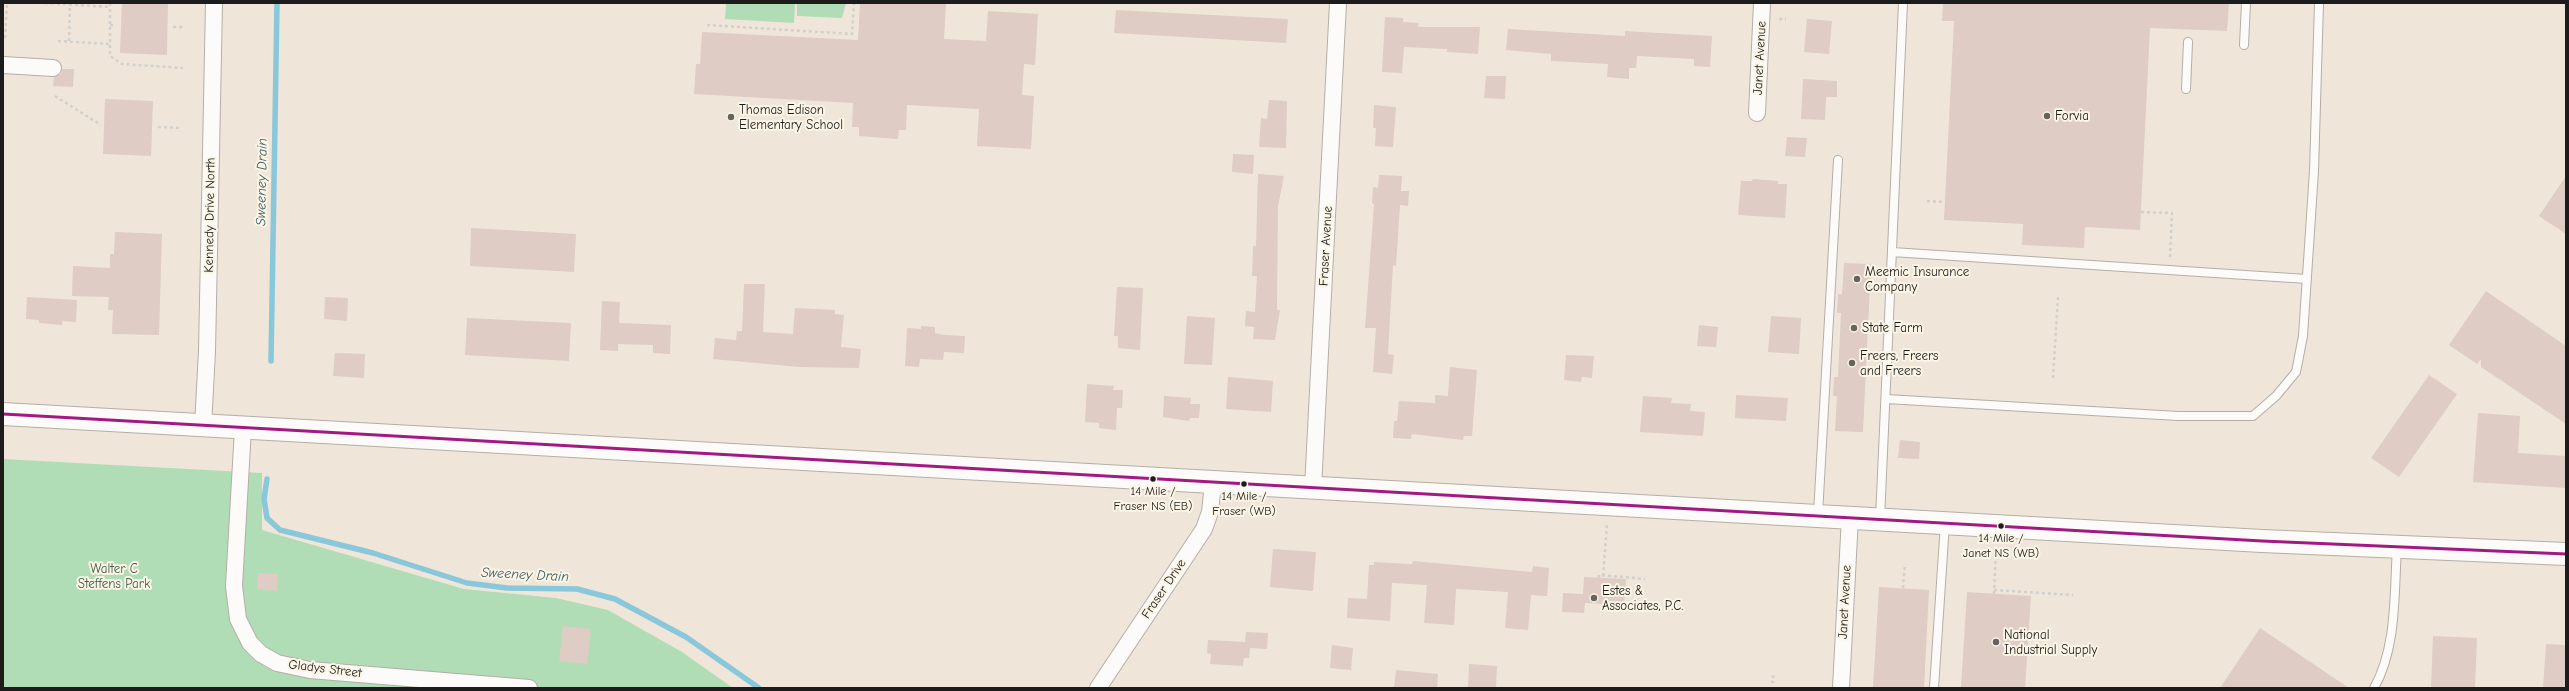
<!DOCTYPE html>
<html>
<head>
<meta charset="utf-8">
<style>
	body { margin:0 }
	#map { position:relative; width:2569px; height:691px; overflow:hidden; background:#efe6d9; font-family:"Comic Neue",sans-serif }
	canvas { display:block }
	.frame { position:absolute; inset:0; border:4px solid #1c1c1c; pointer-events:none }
</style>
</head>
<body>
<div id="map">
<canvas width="2569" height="691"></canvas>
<div class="frame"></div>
</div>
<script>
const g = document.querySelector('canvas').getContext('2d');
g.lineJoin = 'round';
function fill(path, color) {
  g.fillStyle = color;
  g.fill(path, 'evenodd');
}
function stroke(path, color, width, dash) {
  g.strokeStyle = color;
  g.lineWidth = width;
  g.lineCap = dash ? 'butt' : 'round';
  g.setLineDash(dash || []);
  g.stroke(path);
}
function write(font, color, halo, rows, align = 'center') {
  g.font = font + ' "Comic Neue",sans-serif';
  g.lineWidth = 4;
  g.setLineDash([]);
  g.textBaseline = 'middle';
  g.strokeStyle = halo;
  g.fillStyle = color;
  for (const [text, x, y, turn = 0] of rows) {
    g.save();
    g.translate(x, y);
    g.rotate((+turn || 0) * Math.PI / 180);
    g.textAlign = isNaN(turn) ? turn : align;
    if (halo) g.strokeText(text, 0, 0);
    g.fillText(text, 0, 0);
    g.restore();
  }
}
fill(new Path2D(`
	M726 3H795L794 23 725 19Z
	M797 3H846L842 18 797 16Z
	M3 459 262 473V530L464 589 556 598 608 610 682 652 733 688H3Z`), '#b1ddb6');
stroke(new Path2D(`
	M271 361 277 3
	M267 479 264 499 267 518 280 530 373 553 467 583 507 588 577 589 615 599 686 637 759 688`), '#89c7da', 5.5);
fill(new Path2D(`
	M122 3H168L167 55 120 53Z
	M860 3H946L944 39 986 41 988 11 1038 14 1035 65 1024 64 1022 95 1034 96 1031 149 977 146 979 109 907 105 906 130H899L898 139 859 136V127H852L853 103 694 94 696 64H700L702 32 858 40Z
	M1943 3H2229L2227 31 2150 28 2140 230 2085 227 2084 248 2022 245 2023 224 1944 220 1954 21H1942Z
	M1116 10 1288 19 1286 43 1114 33Z
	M1385 17 1403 18V22L1419 23 1418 27H1480L1478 54 1447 52V49L1404 47 1402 73 1382 72Z
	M1807 19 1832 21 1829 54 1804 52Z
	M1508 29 1625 36V31L1712 36 1710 67 1694 66V59L1637 56 1636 68H1629V79L1607 77 1608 64 1551 61V54L1506 50Z
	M62 69H74L73 87 53 86 54 77 61 74Z
	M1486 76H1506L1505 99 1484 98Z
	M1803 79 1837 81V97H1826L1825 120 1801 119Z
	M105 99 153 101 151 156 103 154Z
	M1269 100 1287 101 1286 148 1259 147 1261 118 1267 119Z
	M1374 105 1396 107 1393 147 1375 146 1376 128H1373Z
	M1787 137 1807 138 1805 157 1785 156Z
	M1233 154 1254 155 1253 174 1232 172Z
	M1258 174 1284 176 1278 206 1277 310H1280L1275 340 1253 339 1254 327 1245 326 1246 311 1255 312 1257 276H1252L1253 246H1256Z
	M1379 175 1402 176 1401 191H1409L1408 206 1400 205 1396 266 1393 265 1388 354 1394 355 1392 374 1373 372 1376 328H1365L1374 204 1372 203 1373 187 1378 188Z
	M2566 176V234L2539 216Z
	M1753 179 1778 181V184H1787L1785 218 1738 215 1741 181H1752Z
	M471 228 576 234 574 272 470 266Z
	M115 232 162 234 159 335 112 334 113 310H108L109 297 72 296 73 266 110 268V254H114Z
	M1844 263 1871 264 1863 432 1835 431 1837 396H1833L1834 377H1838L1841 313H1837L1838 294H1842Z
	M744 284H765L763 332 793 334 795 308 835 310V314L844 315 841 347 861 349 859 368 799 367 713 359 715 338 736 340 737 331H742Z
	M1117 287 1143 288 1140 350 1118 348V336H1114Z
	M2486 291 2566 346V424L2481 367V359L2477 364 2449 345Z
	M27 297 77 300 76 322 62 321V325L39 323V320L26 319Z
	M325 297 348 298 347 321 324 319Z
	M602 301 620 302 619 323 671 325 670 354 653 353V345L618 344V351L600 350Z
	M1187 316 1215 318 1212 365 1184 364Z
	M1771 316 1801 318 1799 354 1768 352Z
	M467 318 571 323 569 361 465 355Z
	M1699 325 1718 327 1716 347 1697 346Z
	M921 326 935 327V333L944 335 965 336 964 353 944 352 943 360 920 359 919 367 905 366 907 328 921 329Z
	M335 353 365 354 364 378 333 376Z
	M1566 355 1594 356 1592 378 1582 377 1581 382 1564 380Z
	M1450 367 1477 370 1472 436H1464L1463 440 1412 434 1411 439 1393 438 1394 421H1397L1399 401 1435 403V395L1448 396Z
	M2429 375 2457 394 2399 477 2371 458Z
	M1228 377 1273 381 1271 412 1226 409Z
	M1087 384 1114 386 1113 390H1123L1122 408H1117L1116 430 1099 428V423L1085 422Z
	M1736 395 1788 398 1786 421 1735 418Z
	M1164 396 1191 398 1190 404H1200L1199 418H1190L1189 421 1163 417Z
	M1643 396 1672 398 1671 403 1691 404 1690 411 1705 412 1703 436 1640 432Z
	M2478 413 2520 416 2518 453 2566 456V488L2473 482Z
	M1900 440 1920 442 1919 459 1898 458Z
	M1273 549 1316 552 1313 591 1270 587Z
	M1413 561 1532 572 1533 566 1549 568 1547 596 1531 595 1528 630 1505 628 1508 592 1456 589 1454 625 1424 623 1427 585 1392 583 1390 621 1347 618 1348 598 1367 599 1369 565H1374V562L1412 564Z
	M258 573 278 574 277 591 257 589Z
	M1584 577 1626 579 1624 605 1585 603 1584 613 1562 612 1563 593 1583 594Z
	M1879 587 1929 590 1924 688H1873Z
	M1967 592 2031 596 2025 688H1961Z
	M563 626 591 629 587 664 559 661Z
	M2260 628 2349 688H2220Z
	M1246 632 1268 633 1267 649 1250 648 1249 658H1244L1243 666 1210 664 1211 654 1207 653 1208 640 1245 642Z
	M2433 636 2477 638 2475 688H2431Z
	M2546 644 2566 645V688H2543Z
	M1332 645 1353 648 1351 670 1330 668Z
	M1469 664 1497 666 1496 688H1468Z
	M1396 670 1438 674 1437 688H1394Z`), '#deccc5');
const service = new Path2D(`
	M2244 45 2246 3
	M2186 89 2188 42
	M1892 252 2307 279
	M1886 399 2178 416H2253L2276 396 2296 372 2303 336 2314 171 2319 3
	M1818 514 1838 160
	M1880 519 1903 3
	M1934 688 1945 523
	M2374 688C2397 648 2394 593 2397 548`);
const minor = new Path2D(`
	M3 65 53 68
	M1757 113 1762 3
	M203 426 207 351 214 3
	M243 428 234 586 238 619 250 643 261 654 277 663 310 670 529 688
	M1313 488 1338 3
	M1098 688 1204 529 1210 512 1213 483
	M1841 688 1850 517`);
const secondary = new Path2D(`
	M3 414 2262 541 2566 554`);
stroke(service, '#b4aea6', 10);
stroke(minor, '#b4aea6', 18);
stroke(secondary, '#b4aea6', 24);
stroke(new Path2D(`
	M45 3 110 7
	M110 3V56L122 64 183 68
	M1779 19H1786
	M110 25H116
	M707 25 852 34 854 3
	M173 27H185
	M5 38 7 3
	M58 41 110 44
	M69 41 70 3
	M55 96 101 125
	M158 127 182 128
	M1927 201 1945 202
	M2141 212 2172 213 2170 257
	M2053 378 2058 297
	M1603 576 1607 525
	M1599 578V575L1645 579
	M1903 588 1905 564
	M1994 590 2073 595
	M1994 594 1996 551
	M1771 682H1773V674`), '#d2d0cd', 2.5, [3, 3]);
stroke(service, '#fdfbf9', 8);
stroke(minor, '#fdfbf9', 16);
stroke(secondary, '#fdfbf9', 22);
stroke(new Path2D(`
	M3 414 2262 541 2566 554`), '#a31984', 3);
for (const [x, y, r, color] of [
	[2047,116,4,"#66635e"],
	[731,117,4,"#66635e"],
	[1857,279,4,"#66635e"],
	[1854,328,4,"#66635e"],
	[1852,363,4,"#66635e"],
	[1153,479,3.5,"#1c1c1c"],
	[1244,484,3.5,"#1c1c1c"],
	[2001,526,3.5,"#1c1c1c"],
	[1594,598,4,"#66635e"],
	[1996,642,4,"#66635e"]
]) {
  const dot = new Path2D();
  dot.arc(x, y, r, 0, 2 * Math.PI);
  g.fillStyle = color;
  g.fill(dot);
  stroke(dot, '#fcf5e5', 1.5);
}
write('12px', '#1c1c1c', '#fcf5e5', [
	["14 Mile /",1153,492],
	["Fraser NS (EB)",1153,507],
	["14 Mile /",1244,497],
	["Fraser (WB)",1244,512],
	["14 Mile /",2001,539],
	["Janet NS (WB)",2001,554]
]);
write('13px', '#1c1c1c', '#fcf5e5', [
	["Janet Avenue",1760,58,-87],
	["Kennedy Drive North",210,215,-89],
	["Fraser Avenue",1326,246,-87],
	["Fraser Drive",1164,589,-56],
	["Janet Avenue",1845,602,-87],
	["Gladys Street",325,669,7]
]);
write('13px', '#1c1c1c', '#fcf5e5', [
	["Thomas Edison",739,110],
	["Elementary School",739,125],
	["Forvia",2055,116],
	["Meemic Insurance",1865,272],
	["Company",1865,287],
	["State Farm",1862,328],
	["Freers, Freers",1860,356],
	["and Freers",1860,371],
	["Estes &",1602,591],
	["Associates, P.C.",1602,606],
	["National",2004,635],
	["Industrial Supply",2004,650]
], 'left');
write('13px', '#3f5d48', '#fcf5e5', [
	["Walter C",114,569],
	["Steffens Park",114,584]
]);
write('italic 14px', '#365b68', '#fcf5e5', [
	["Sweeney Drain",262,182,-89],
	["Sweeney Drain",525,575,3]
]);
</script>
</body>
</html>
